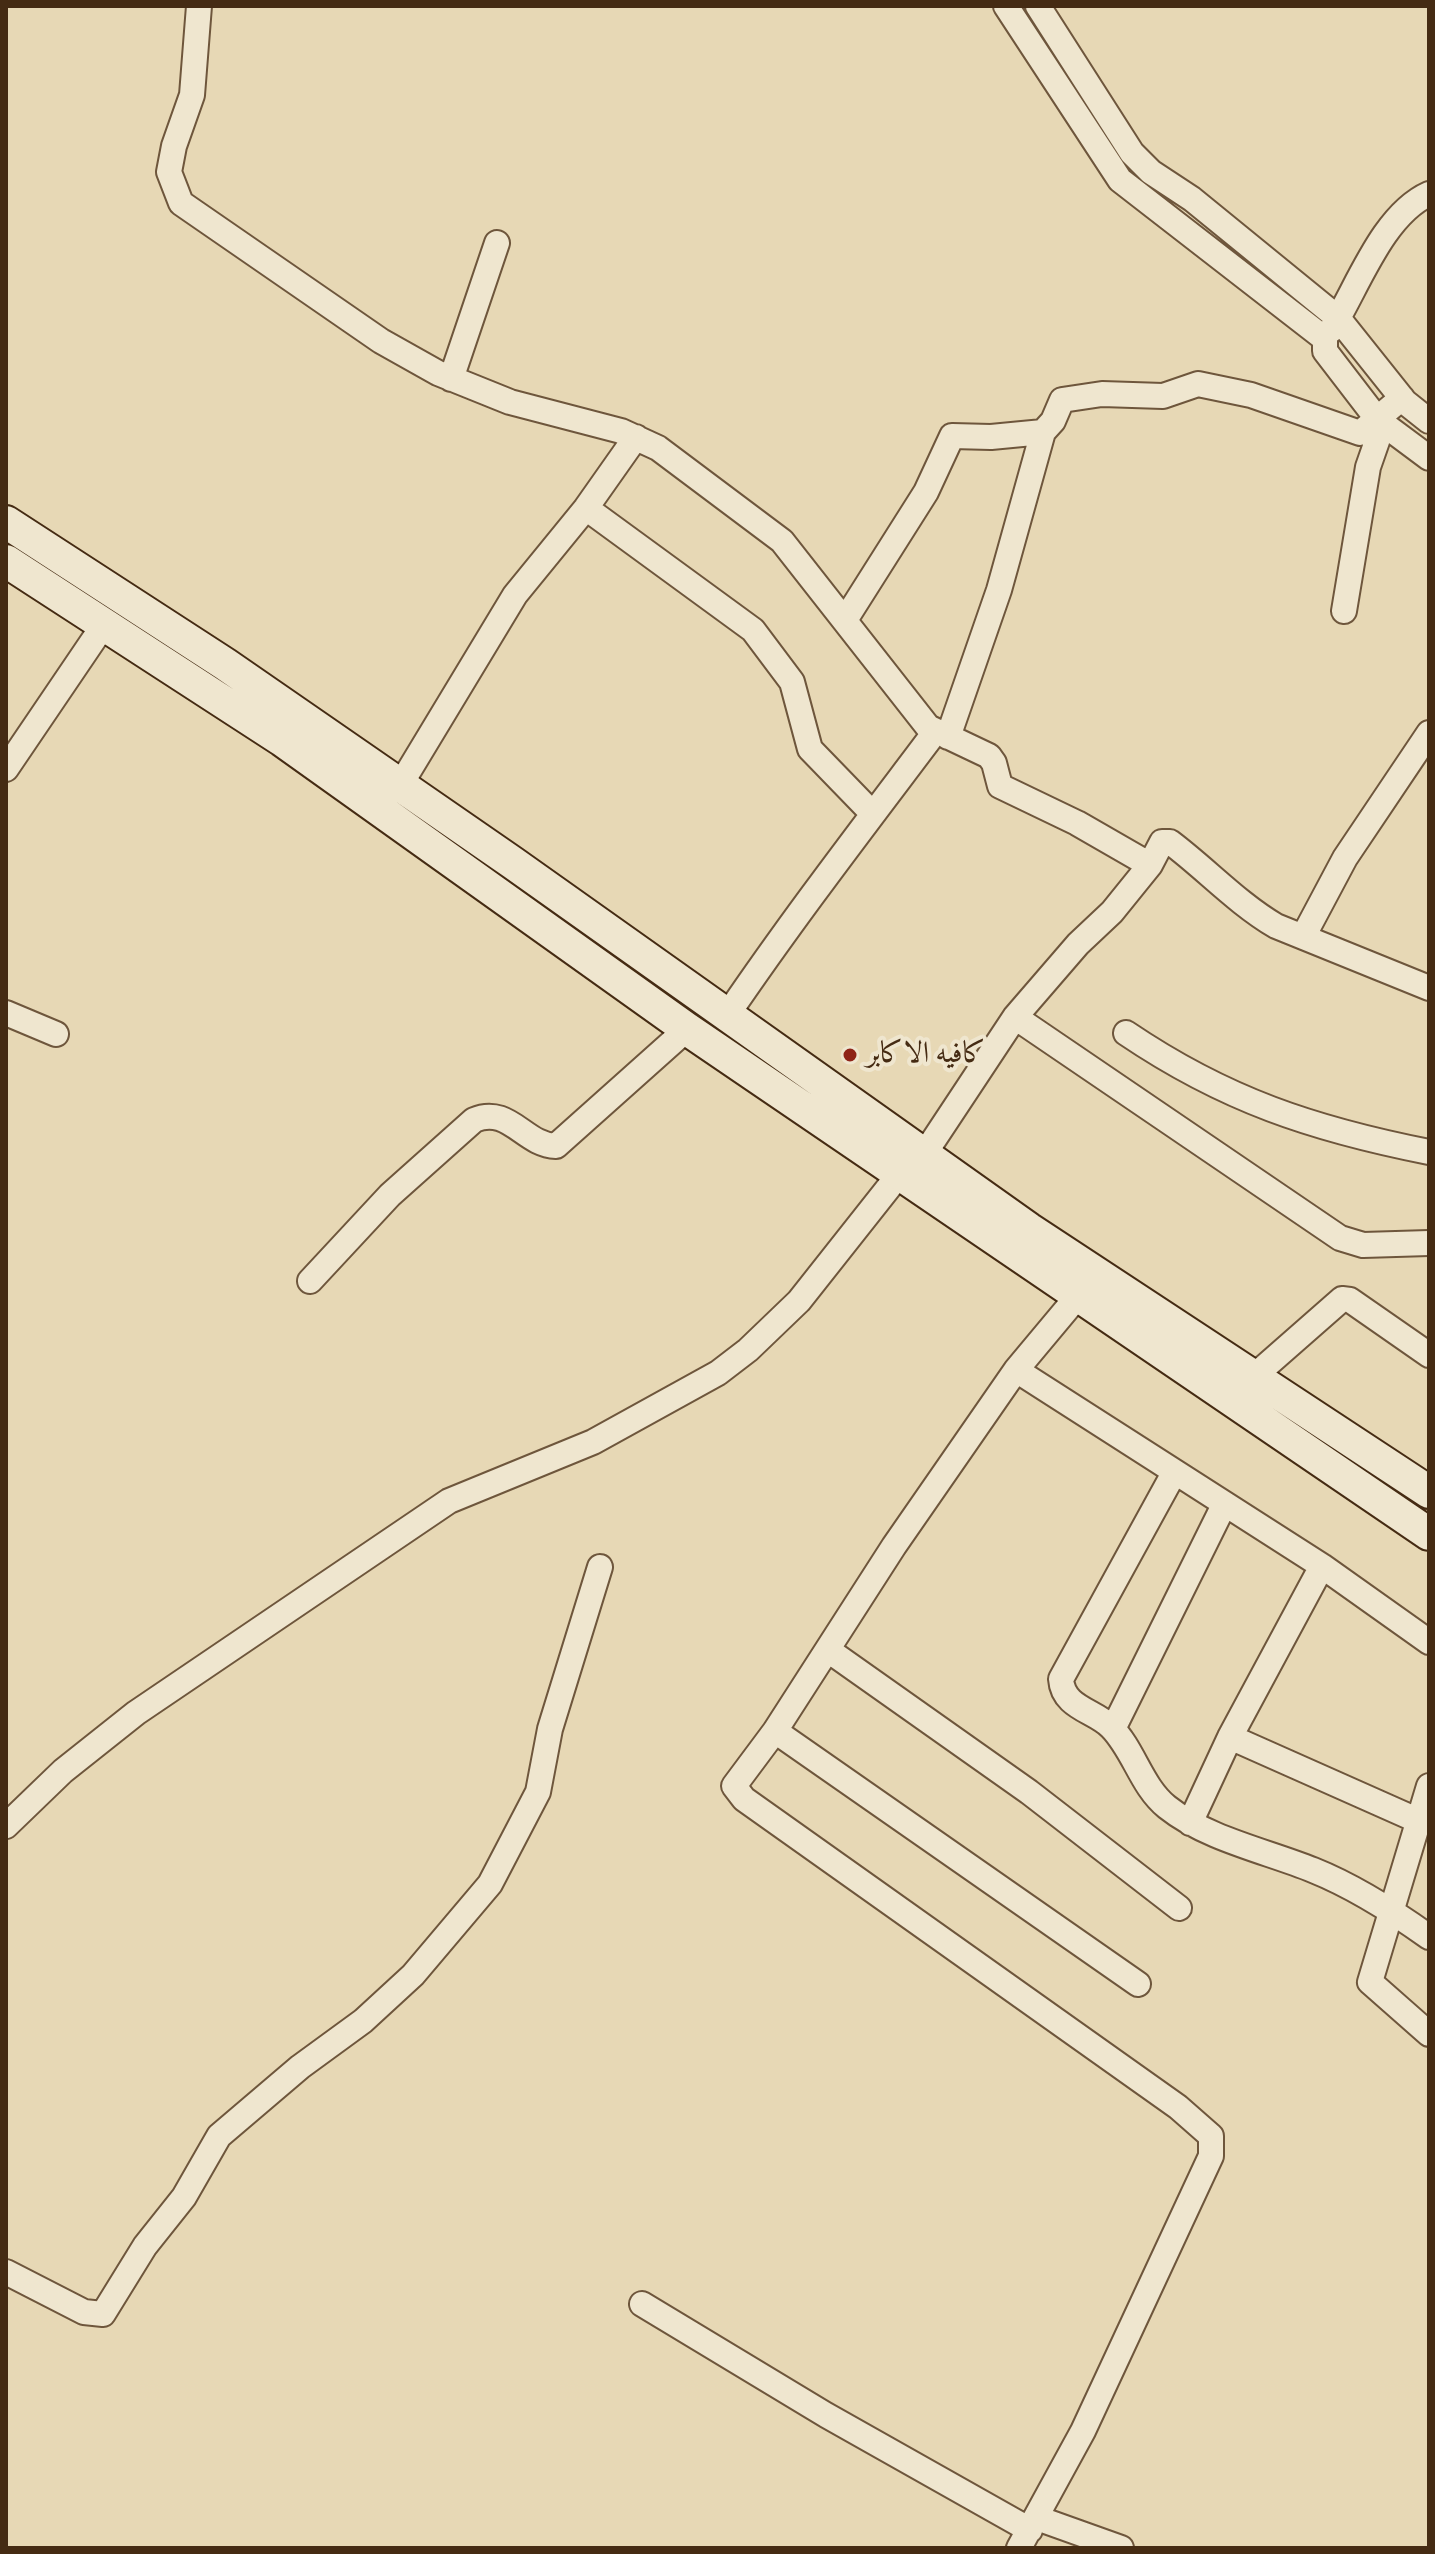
<!DOCTYPE html>
<html>
<head>
<meta charset="utf-8">
<style>
	body { margin:0 }
	#map { position:relative; width:1435px; height:2554px; overflow:hidden; background:#e7d8b5; font-family:Alegreya,serif }
	canvas { display:block }
	.frame { position:absolute; inset:0; border:8px solid #452b13; pointer-events:none }
</style>
</head>
<body>
<div id="map">
<canvas width="1435" height="2554"></canvas>
<div class="frame"></div>
</div>
<script>
const g = document.querySelector('canvas').getContext('2d');
g.lineJoin = 'round';
function stroke(path, color, width, dash) {
  g.strokeStyle = color;
  g.lineWidth = width;
  g.lineCap = dash ? 'butt' : 'round';
  g.setLineDash(dash || []);
  g.stroke(path);
}
function write(font, color, halo, rows, align = 'center') {
  g.font = font + ' Alegreya,Amiri,serif';
  g.lineWidth = 8;
  g.setLineDash([]);
  g.textBaseline = 'middle';
  g.strokeStyle = halo;
  g.fillStyle = color;
  for (const [text, x, y, turn = 0] of rows) {
    g.save();
    g.translate(x, y);
    g.rotate((+turn || 0) * Math.PI / 180);
    g.textAlign = isNaN(turn) ? turn : align;
    if (halo) g.strokeText(text, 0, 0);
    g.fillText(text, 0, 0);
    g.restore();
  }
}
const street = new Path2D(`
	M1006 6 1120 180 1325 339V351L1378 420 1429 458
	M1038 6 1132 153 1151 172 1192 199 1338 318 1405 402 1429 421
	M1331 330C1357 289 1382 215 1429 194
	M451 379 497 243
	M586 508 753 630 792 682 810 749 873 814
	M1344 611 1368 467 1383 424
	M845 620 926 492 952 436 991 437 1043 432 1053 421 1062 400 1102 394 1163 396 1198 384 1251 395 1360 433 1402 398
	M948 737 999 590 1043 432
	M6 769 105 623
	M399 787 515 595 586 508 636 437
	M1150 865 1162 842H1170C1206 869 1237 903 1276 926L1429 988
	M1303 937 1345 858 1429 733
	M6 1013 56 1034
	M728 1014C794 917 865 825 935 732
	M1015 1017 1340 1238 1363 1245 1429 1243
	M1126 1033C1225 1100 1313 1129 1429 1152
	M310 1281 390 1195 474 1120C509 1105 524 1145 556 1146L687 1029
	M1016 1370 1322 1566 1429 1642
	M1252 1378 1342 1299 1350 1300 1429 1355
	M1174 1473 1061 1679C1063 1708 1094 1710 1111 1727 1134 1750 1141 1786 1167 1807 1207 1839 1266 1851 1313 1870 1353 1886 1394 1912 1429 1937
	M828 1650 1029 1792 1179 1908
	M1113 1729 1224 1505
	M775 1731 1138 1984
	M1230 1737 1419 1821
	M1429 1786 1370 1982 1429 2034
	M1190 1823 1230 1737 1322 1566
	M6 1826 63 1771 136 1713 449 1501 593 1442 718 1373 748 1350 799 1301 901 1172 925 1153 1015 1017 1078 944 1112 912 1150 865 1077 823 1000 786 994 763 989 756 928 727 782 541 658 448 621 431 510 402 438 373 381 341 181 203 169 172 174 146 192 95 199 6
	M6 2272 84 2312 103 2314 145 2246 184 2197 219 2136 300 2067 363 2021 413 1975 490 1884 538 1792 550 1729 600 1567
	M642 2304 826 2415 1030 2530
	M1037 2518 1121 2548
	M1019 2548 1083 2431 1211 2156V2136L1178 2107 744 1799 734 1786 775 1731 894 1546 1016 1370 1077 1297`);
const secondary = new Path2D(`
	M6 522 225 664 513 863 1029 1229 1429 1492
	M6 561 282 740 687 1029 1429 1534`);
stroke(street, '#6e563c', 28);
stroke(secondary, '#452b13', 36);
stroke(street, '#efe6cf', 24);
stroke(secondary, '#efe6cf', 32);
for (const [x, y, r, color] of [
	[850,1055,8,"#8f2418"]
]) {
  const dot = new Path2D();
  dot.arc(x, y, r, 0, 2 * Math.PI);
  g.fillStyle = color;
  g.fill(dot);
  stroke(dot, '#efe6cf', 3);
}
write('30px', '#452b13', '#efe6cf', [
	["كافيه الاكابر",866,1055]
], 'left');
</script>
</body>
</html>
